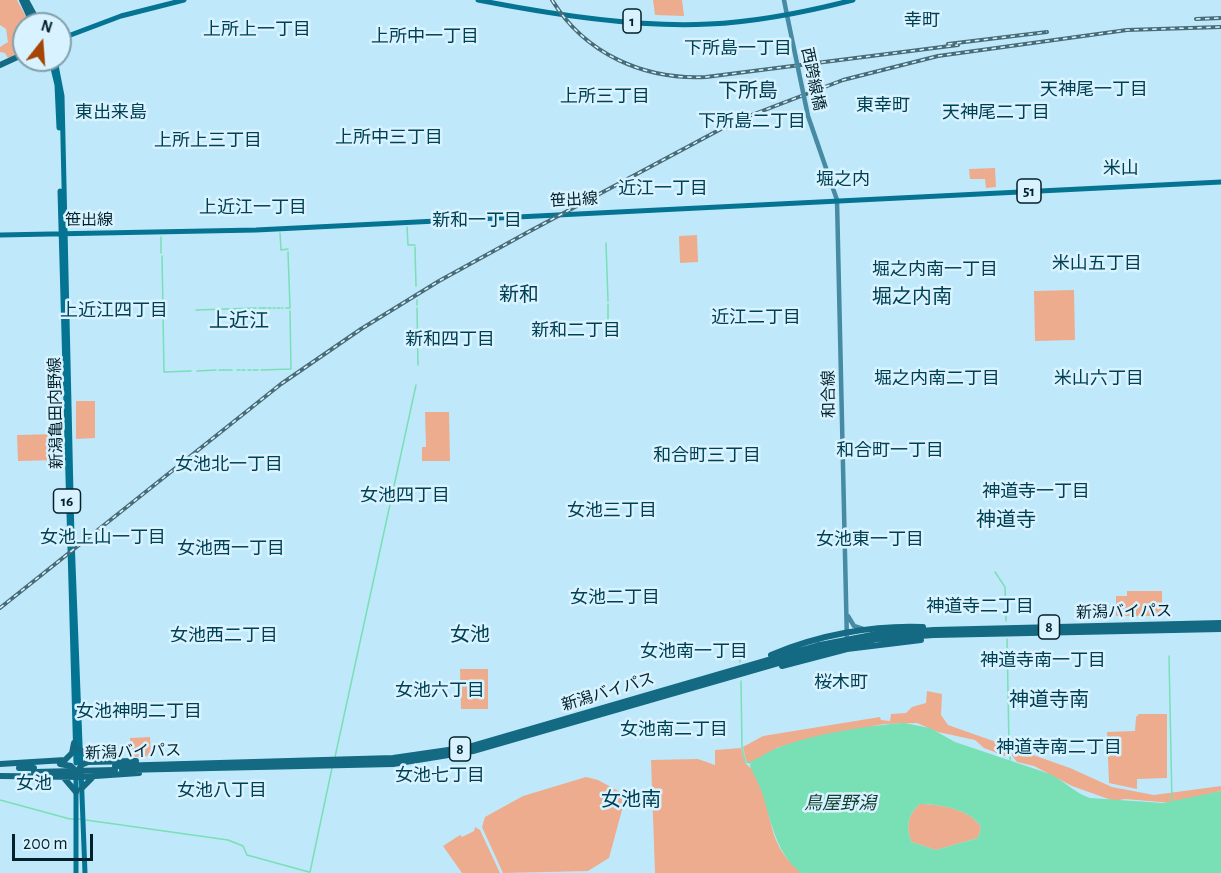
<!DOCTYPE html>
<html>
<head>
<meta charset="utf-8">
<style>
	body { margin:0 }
	#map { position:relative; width:1221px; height:873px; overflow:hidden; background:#bfe9fa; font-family:"Alegreya Sans",sans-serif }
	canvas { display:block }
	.north { position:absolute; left:12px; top:12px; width:60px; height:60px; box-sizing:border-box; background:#d8f3ff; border:2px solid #829faa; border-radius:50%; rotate:17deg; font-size:16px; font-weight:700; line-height:24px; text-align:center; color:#02212b }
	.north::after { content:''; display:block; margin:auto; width:21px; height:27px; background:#a64406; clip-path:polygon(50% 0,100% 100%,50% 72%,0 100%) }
	.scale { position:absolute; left:12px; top:834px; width:81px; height:27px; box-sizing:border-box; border:3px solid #02212b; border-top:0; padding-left:8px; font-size:18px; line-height:21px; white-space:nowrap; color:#02212b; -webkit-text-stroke:4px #d8f3ff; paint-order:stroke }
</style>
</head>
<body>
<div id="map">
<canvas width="1221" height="873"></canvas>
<div class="north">N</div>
<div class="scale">200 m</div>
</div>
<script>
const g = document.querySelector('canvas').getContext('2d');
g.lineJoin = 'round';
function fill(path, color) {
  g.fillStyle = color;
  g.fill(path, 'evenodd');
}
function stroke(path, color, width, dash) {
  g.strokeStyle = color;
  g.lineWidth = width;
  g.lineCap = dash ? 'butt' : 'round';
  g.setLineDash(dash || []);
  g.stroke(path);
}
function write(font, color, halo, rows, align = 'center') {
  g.font = font + ' "Alegreya Sans","Noto Sans JP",sans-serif';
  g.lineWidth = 5;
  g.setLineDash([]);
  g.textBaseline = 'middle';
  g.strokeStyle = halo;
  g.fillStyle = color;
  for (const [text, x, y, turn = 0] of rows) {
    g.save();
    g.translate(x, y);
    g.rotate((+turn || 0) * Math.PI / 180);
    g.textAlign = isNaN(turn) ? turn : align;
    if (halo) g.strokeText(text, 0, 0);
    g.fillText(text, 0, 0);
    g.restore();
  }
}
fill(new Path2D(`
	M0 0H17L30 24H24V50L8 58 5 53 0 52V47L8 42 6 29 0 25Z
	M653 0H682L684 16 655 15Z
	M995 168 996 187 986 188 985 179H970L969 169Z
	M697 235 698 262 680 263 679 236Z
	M1074 290 1075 340 1035 341 1034 291Z
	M76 401H95V438L76 439Z
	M425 412H449L450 461H422V447H426Z
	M58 434 59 460 18 461 17 435Z
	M1127 591H1162V616H1116V596H1127Z
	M460 669H488V709H461Z
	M927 691 942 694 941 715 948 725 1070 768 1112 787 1154 795 1221 786V791L1172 803 1125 799 1114 801 1072 786 1034 766 1017 762 1011 754 1005 756 984 748 975 740 938 732 917 723 884 724 799 741 777 748 750 763 746 761 743 747 763 736 880 717 881 720 890 721 891 714 906 713 912 707 926 703Z
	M1139 714H1167V778L1137 779V789L1109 783 1107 732 1135 731 1136 717Z
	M150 737 151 756 131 757 130 738Z
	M741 748 745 763C766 777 767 818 776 840 782 855 791 863 801 873H655L651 760 698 759 715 765V750Z
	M586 777 598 780 622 793V810L609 858 588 871 503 873 482 827 485 817 523 796Z
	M920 804C938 804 971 809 981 827L978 838 936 850 912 842C905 829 908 813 920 804Z
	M475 827 480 830 500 873H462L443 846 460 835 462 837 474 831Z`), '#eeac8e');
fill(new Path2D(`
	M904 723 930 728 955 742 1050 774C1064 781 1075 793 1090 798L1163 803 1221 791V873H801C777 854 772 825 763 796 760 785 754 776 750 766L751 761C760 758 767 752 775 749 811 734 865 726 904 723ZM920 804C938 804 971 809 981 827L978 838 936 850 912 842C905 829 908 813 920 804Z`), '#79dfb4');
stroke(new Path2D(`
	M407 227 408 245H415
	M280 233 281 250 288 249
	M161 237V253
	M606 243 608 301
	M415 247 416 286
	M162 256 163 309
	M608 304V337
	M417 305V300
	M259 308H266
	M268 308H271
	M273 308H275
	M277 308H280
	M282 308H283
	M286 308H290L288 252
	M417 308 418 365
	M196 310 256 308
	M163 313 164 372 191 371
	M219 370H232
	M237 370H240
	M242 370H245
	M248 370H251
	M253 370H258
	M261 370 291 369 290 311
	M197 371 216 370
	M995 572 1005 587 1006 621
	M1007 639 1009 745
	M1169 656 1172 804
	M740 662V658
	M741 681 742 747 745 762 750 763
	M1010 749V761
	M335 757 416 385
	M0 800 70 819H81
	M86 820 228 840 243 846 247 855 309 872
	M310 872 332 768`), '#79dfb4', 1.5);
stroke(new Path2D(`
	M784 0 788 20
	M817 142 837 200 847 643
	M848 616 854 626 863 629`), '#478aa3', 4.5);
stroke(new Path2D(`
	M478 0C549 14 637 28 709 24 758 22 806 12 853 0
	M60 39 121 16 184 0
	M51 60 57 85 59 128
	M55 60 62 96 72 538 85 873
	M60 191 76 763
	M0 235 256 230 1221 182
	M76 773V873`), '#057493', 5);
stroke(new Path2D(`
	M22 0 33 24
	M26 0 39 24
	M0 65 24 54
	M877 634 934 630 1221 623
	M877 639 934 635 1221 629
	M771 655C818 635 872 625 923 627
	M782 666 847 649 921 640
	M79 749 92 760
	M0 764 65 760 72 753 74 743
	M60 764 71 766 79 774
	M115 766 393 758 469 747 820 645
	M19 768H34
	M122 770 393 764 473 751 820 651
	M77 774 81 765 88 762 136 761
	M0 776 81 777 139 773
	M65 779 76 792
	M81 789 92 778`), '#146983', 6);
const rail = new Path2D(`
	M552 0C585 54 644 80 706 77L958 45
	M1196 19 1221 18
	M948 44 1047 32
	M0 608 281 384 361 329 439 281 530 231 736 121 843 80 938 56 1127 30 1221 27`);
stroke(rail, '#486c78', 4);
stroke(rail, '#d8f3ff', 1.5, [4.5]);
stroke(new Path2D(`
	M788 20 808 116 817 142`), '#478aa3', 4.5);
stroke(new Path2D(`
	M820 645 877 634
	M820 651 877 639
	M34 772 115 770`), '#146983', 6);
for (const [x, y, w] of [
	[632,21,18],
	[1029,191,24],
	[67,501,27],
	[1049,627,21],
	[460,749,21]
]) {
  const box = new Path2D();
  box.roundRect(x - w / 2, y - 12, w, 24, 4.5);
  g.fillStyle = '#d8f3ff';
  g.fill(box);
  stroke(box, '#02212b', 1.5);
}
write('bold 15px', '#02212b', null, [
	["1",632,21],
	["51",1029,191],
	["16",67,501],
	["8",1049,627],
	["8",460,749]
]);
write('16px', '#02212b', '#d8f3ff', [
	["西跨線橋",813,79,78],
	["笹出線",574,200,-3],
	["笹出線",89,220],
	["和合線",829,394,-91],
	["新潟亀田内野線",56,413,-91],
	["新潟バイパス",1124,612,-1],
	["新潟バイパス",608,692,-17],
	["新潟バイパス",133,752,-2]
]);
write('18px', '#014053', '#d8f3ff', [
	["幸町",922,21],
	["上所上一丁目",257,30],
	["上所中一丁目",425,37],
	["下所島一丁目",738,49],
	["天神尾一丁目",1094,90],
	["上所三丁目",605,97],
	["東幸町",883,106],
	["東出来島",111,113],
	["天神尾二丁目",996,113],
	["下所島二丁目",752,122],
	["上所中三丁目",389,138],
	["上所上三丁目",208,141],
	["米山",1121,169],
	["堀之内",843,180],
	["近江一丁目",663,189],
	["上近江一丁目",253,208],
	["新和一丁目",477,221],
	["米山五丁目",1097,264],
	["堀之内南一丁目",935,270],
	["上近江四丁目",114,311],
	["近江二丁目",756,318],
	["新和二丁目",576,331],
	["新和四丁目",450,340],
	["堀之内南二丁目",937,379],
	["米山六丁目",1099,379],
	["和合町一丁目",890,451],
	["和合町三丁目",707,456],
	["女池北一丁目",229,465],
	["神道寺一丁目",1036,492],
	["女池四丁目",405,496],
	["女池三丁目",612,511],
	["女池上山一丁目",103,538],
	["女池東一丁目",870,540],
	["女池西一丁目",231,549],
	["女池二丁目",615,598],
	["神道寺二丁目",980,607],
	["女池西二丁目",224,636],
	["女池南一丁目",694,652],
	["神道寺南一丁目",1043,661],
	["桜木町",841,683],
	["女池六丁目",440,691],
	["女池神明二丁目",139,712],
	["女池南二丁目",674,730],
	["神道寺南二丁目",1059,748],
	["女池七丁目",440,776],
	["女池",34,784],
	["女池八丁目",222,791]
]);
write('italic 18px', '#123f2e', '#d8f3ff', [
	["鳥屋野潟",840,804]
]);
write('20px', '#014053', '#d8f3ff', [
	["下所島",748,91],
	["新和",519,295],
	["堀之内南",912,297],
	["上近江",239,321],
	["神道寺",1006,520],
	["女池",470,635],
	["神道寺南",1049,700],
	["女池南",631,800]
]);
</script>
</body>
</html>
